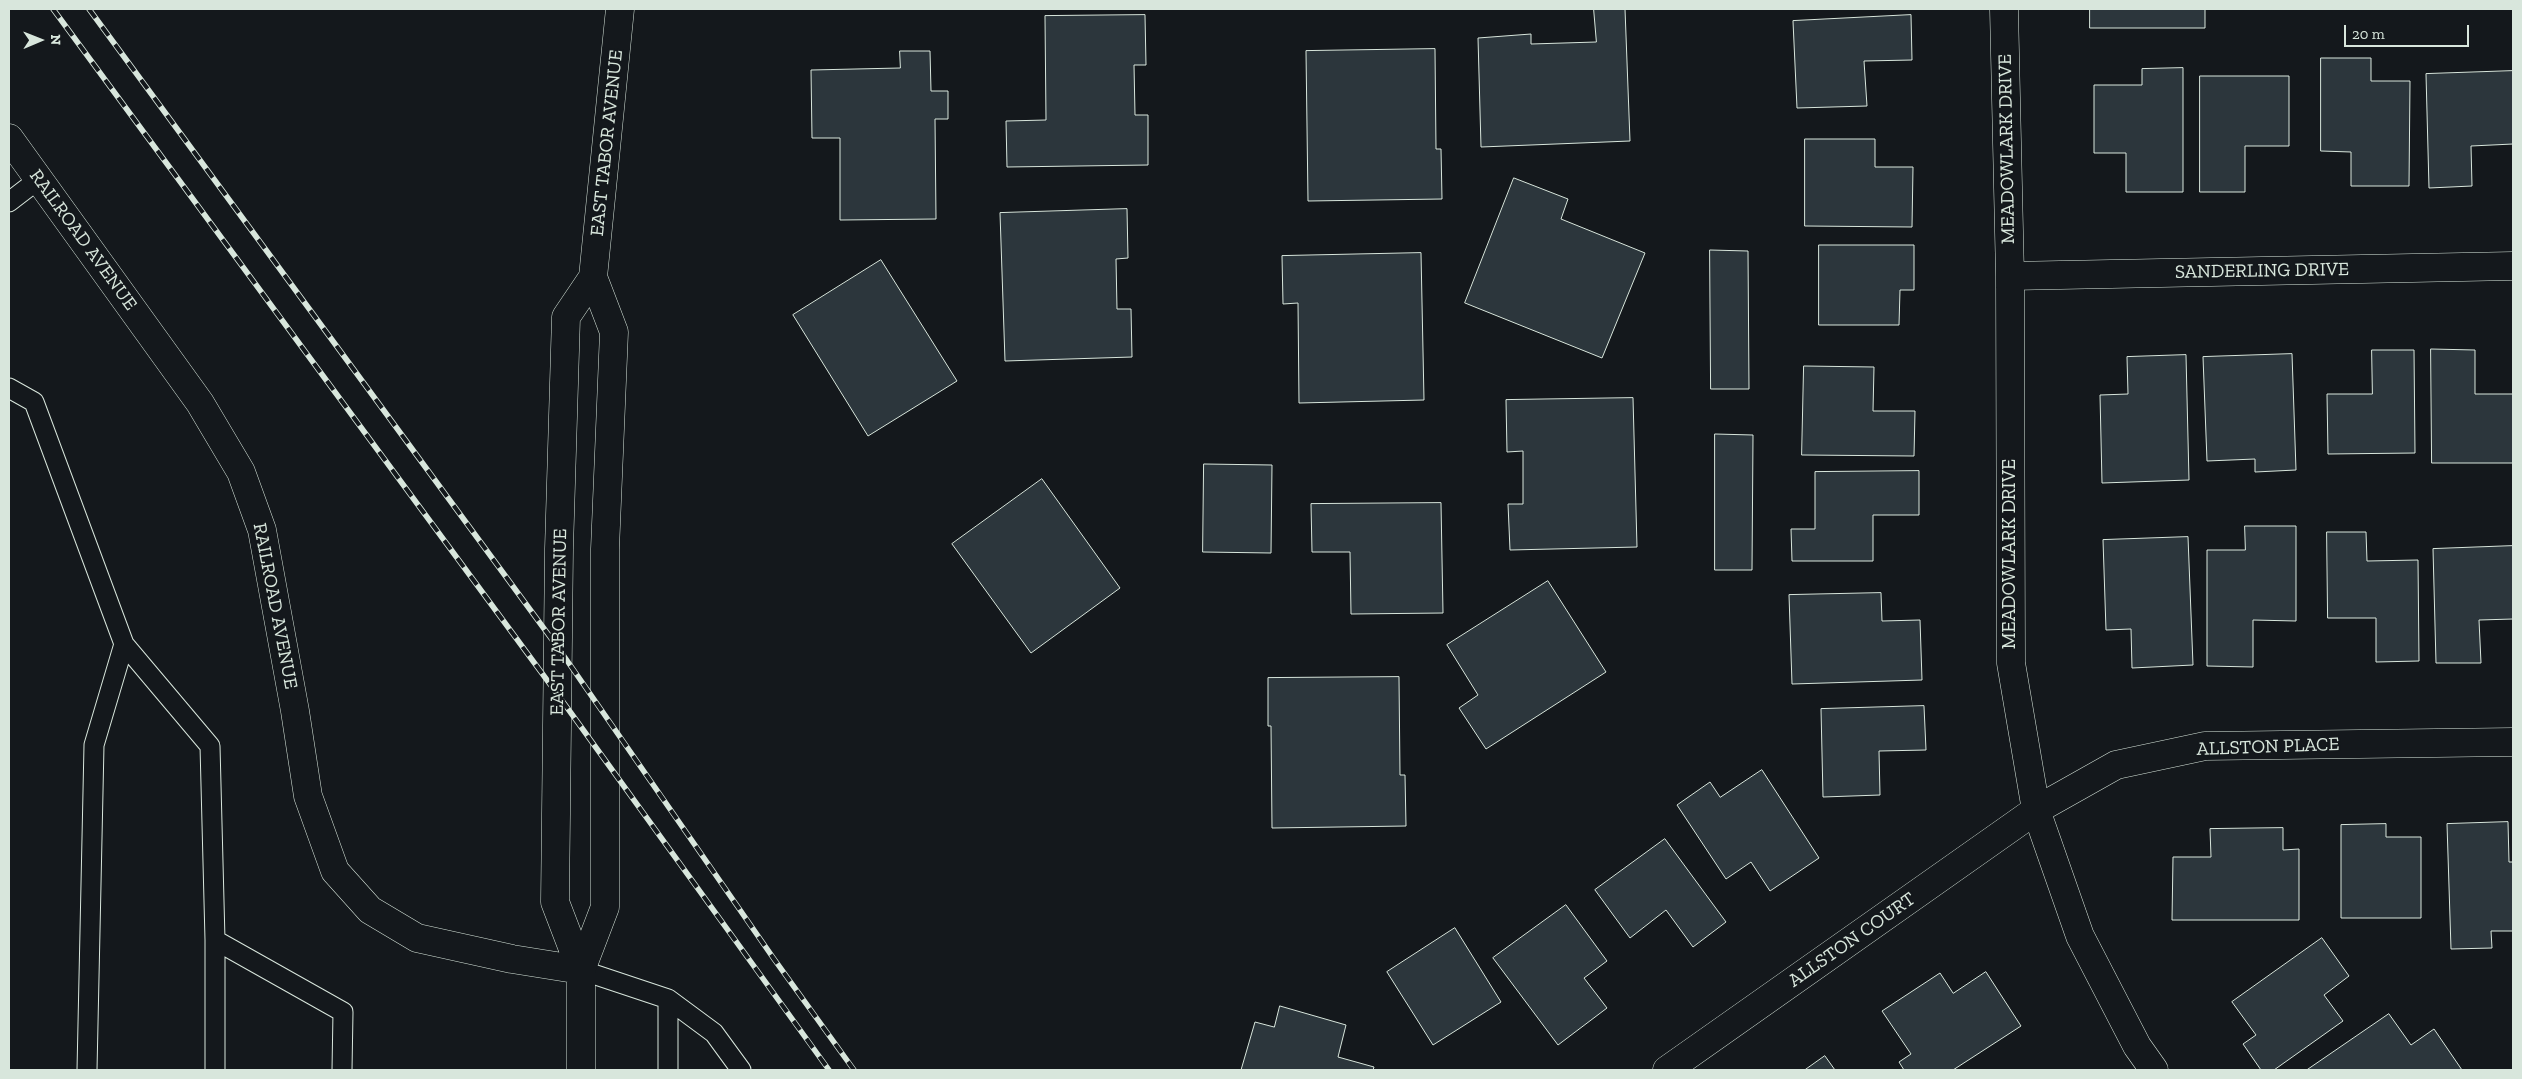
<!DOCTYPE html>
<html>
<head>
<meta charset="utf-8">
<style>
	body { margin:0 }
	#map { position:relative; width:2522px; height:1079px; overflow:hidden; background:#14181c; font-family:"Zilla Slab",serif }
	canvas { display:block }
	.frame { position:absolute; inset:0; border:10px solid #d8e6dc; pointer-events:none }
	.north { position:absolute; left:15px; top:15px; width:50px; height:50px; -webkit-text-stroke:4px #14181c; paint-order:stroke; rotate:89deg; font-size:14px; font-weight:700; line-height:20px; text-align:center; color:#d8e6dc }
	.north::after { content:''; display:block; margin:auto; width:18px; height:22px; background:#d8e6dc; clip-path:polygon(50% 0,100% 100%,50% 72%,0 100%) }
	.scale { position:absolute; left:2344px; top:25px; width:125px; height:22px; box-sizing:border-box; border:2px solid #d8e6dc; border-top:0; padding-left:6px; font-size:15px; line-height:18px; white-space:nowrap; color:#d8e6dc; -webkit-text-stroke:4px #14181c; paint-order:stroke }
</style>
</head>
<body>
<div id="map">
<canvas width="2522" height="1079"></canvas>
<div class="frame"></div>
<div class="north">N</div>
<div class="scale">20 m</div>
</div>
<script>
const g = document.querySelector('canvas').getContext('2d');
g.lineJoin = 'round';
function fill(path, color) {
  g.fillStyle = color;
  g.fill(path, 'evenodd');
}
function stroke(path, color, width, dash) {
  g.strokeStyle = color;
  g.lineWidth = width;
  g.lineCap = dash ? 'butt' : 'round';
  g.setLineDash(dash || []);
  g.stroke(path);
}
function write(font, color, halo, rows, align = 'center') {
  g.font = font + ' "Zilla Slab",serif';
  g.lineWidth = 4;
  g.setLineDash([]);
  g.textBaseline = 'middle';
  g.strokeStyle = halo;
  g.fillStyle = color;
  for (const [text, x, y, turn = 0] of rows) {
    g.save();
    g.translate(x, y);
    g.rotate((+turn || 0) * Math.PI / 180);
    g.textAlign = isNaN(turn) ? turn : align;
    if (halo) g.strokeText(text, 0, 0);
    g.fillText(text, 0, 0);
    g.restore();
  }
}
const building = new Path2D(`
	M1594 9H1625L1630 141 1481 147 1478 38 1531 34V44L1596 42Z
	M2090 9H2205V28H2090Z
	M1145 15 1146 65H1134L1135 115H1148V165L1007 167 1006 121 1046 120 1045 16Z
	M1911 15 1912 60 1864 61 1867 106 1797 108 1793 21Z
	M1435 49 1436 149H1441L1442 199 1308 201 1306 51Z
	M900 51H930L931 91H948V119H935L936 219 840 220V138H812L811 70 900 68Z
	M2321 58H2371V81H2410L2409 186H2351V152L2321 151Z
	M2183 68V192H2126V153H2094V85H2142V69Z
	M2513 71V144L2471 146 2472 186 2429 188 2426 74Z
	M2200 76H2289V146H2245V192H2200Z
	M1805 139H1875V167H1913L1912 227 1805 226Z
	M1514 178 1568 199 1561 219 1645 253 1602 358 1465 303Z
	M1127 209 1128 258 1116 259 1117 309H1131L1132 357 1005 361 1000 213Z
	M1819 245H1914V290H1900L1899 325H1819Z
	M1710 250 1748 251 1749 389H1711Z
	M1421 253 1424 400 1299 403 1298 303 1283 304 1282 256Z
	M881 260 957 381 868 436 793 315Z
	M2431 349 2475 350V394H2513V463H2432Z
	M2372 350H2414L2415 453 2328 454 2327 394H2372Z
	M2292 354 2296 470 2255 472V459L2207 461 2203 357Z
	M2186 355 2189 480 2102 483 2100 395 2128 394 2127 357Z
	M1804 366 1874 367 1873 411H1915L1914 456 1802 455Z
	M1633 398 1637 547 1510 550 1508 504H1523V451L1507 452 1506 400Z
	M1715 434 1753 435 1752 570H1715Z
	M1204 464 1272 465 1271 553 1203 552Z
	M1919 471V515H1873V561H1792L1791 529H1815V472Z
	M1042 479 1120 588 1031 653 952 544Z
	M1441 503 1443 613 1351 614 1350 552H1312L1311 504Z
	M2245 526H2296V621L2253 620V667L2207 666V550H2245Z
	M2327 532H2366L2367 561 2418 560 2419 661 2376 662V618H2328Z
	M2188 537 2193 665 2132 668 2131 629 2106 630 2103 540Z
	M2513 546V619L2479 620 2481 663H2436L2433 549Z
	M1548 581 1606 672 1486 749 1459 708 1478 695 1447 645Z
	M1881 593 1882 621 1920 620 1922 680 1792 684 1789 595Z
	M1399 677 1400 775H1405L1406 826 1272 828 1271 726H1268V678Z
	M1924 706 1926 750 1879 751 1880 795 1823 797 1821 709Z
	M1762 770 1819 858 1770 891 1751 862 1726 879 1677 805 1710 782 1720 797Z
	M2508 822 2509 862H2513V931H2491L2492 948 2451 949 2447 824Z
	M2386 824V837H2421V918H2341V825Z
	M2283 828V850L2299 849V920H2172L2173 857H2211L2210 829Z
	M1665 839 1726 922 1693 947 1666 910 1630 938 1595 890Z
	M1566 905 1607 961 1584 978 1607 1008 1558 1045 1493 958Z
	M1455 928 1501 1002 1433 1045 1387 972Z
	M2322 938 2349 976 2324 995 2343 1021 2274 1070H2261L2243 1044 2256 1035 2232 1002Z
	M1986 972 2021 1026 1953 1070H1904L1899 1062 1911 1054 1882 1011 1940 973 1953 993Z
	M1280 1006 1346 1025 1338 1057 1374 1067 1373 1070H1241L1255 1022 1274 1027Z
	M2389 1014 2411 1045 2434 1029 2462 1070H2307Z
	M1825 1056 1835 1070H1805Z`);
fill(building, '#2c363c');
stroke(building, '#d8e6dc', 1);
const service = new Path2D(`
	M9 202 39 179
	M9 388 34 402 124 644 210 746 215 940 343 1012 342 1070
	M215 940V1070
	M581 970 668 999 714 1033 741 1070
	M87 1070 94 745 124 644
	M668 1070V999`);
const minor = new Path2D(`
	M2004 9 2010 276 2011 663 2036 810 2080 936 2137 1046 2154 1070
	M2010 276 2513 266
	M1667 1070 2036 810 2116 765 2205 746 2513 742`);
const secondary = new Path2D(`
	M9 138 200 403 241 472 262 530 295 711 308 796 335 871 370 910 417 938 512 959 581 970
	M581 970 605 907V549L614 332 593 277 620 9
	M581 1070V970L555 902 559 549 566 317 593 277`);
stroke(service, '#d8e6dc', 21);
stroke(minor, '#d8e6dc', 29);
stroke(secondary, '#d8e6dc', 29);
stroke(service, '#14181c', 19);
stroke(minor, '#14181c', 28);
stroke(secondary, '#14181c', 28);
const rail = new Path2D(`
	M53 9 558 695 829 1070
	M89 9 559 649 774 959 854 1070`);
stroke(rail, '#d8e6dc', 5.5);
stroke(rail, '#14181c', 4, [11]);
write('19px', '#d8e6dc', '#14181c', [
	["EAST TABOR AVENUE",607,143,-84],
	["MEADOWLARK DRIVE",2007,149,-91],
	["RAILROAD AVENUE",83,240,54],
	["SANDERLING DRIVE",2262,271,-1],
	["MEADOWLARK DRIVE",2010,554,-90],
	["RAILROAD AVENUE",275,606,79],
	["EAST TABOR AVENUE",559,622,-89],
	["ALLSTON PLACE",2268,747,-2],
	["ALLSTON COURT",1852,940,-35]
]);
</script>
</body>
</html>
